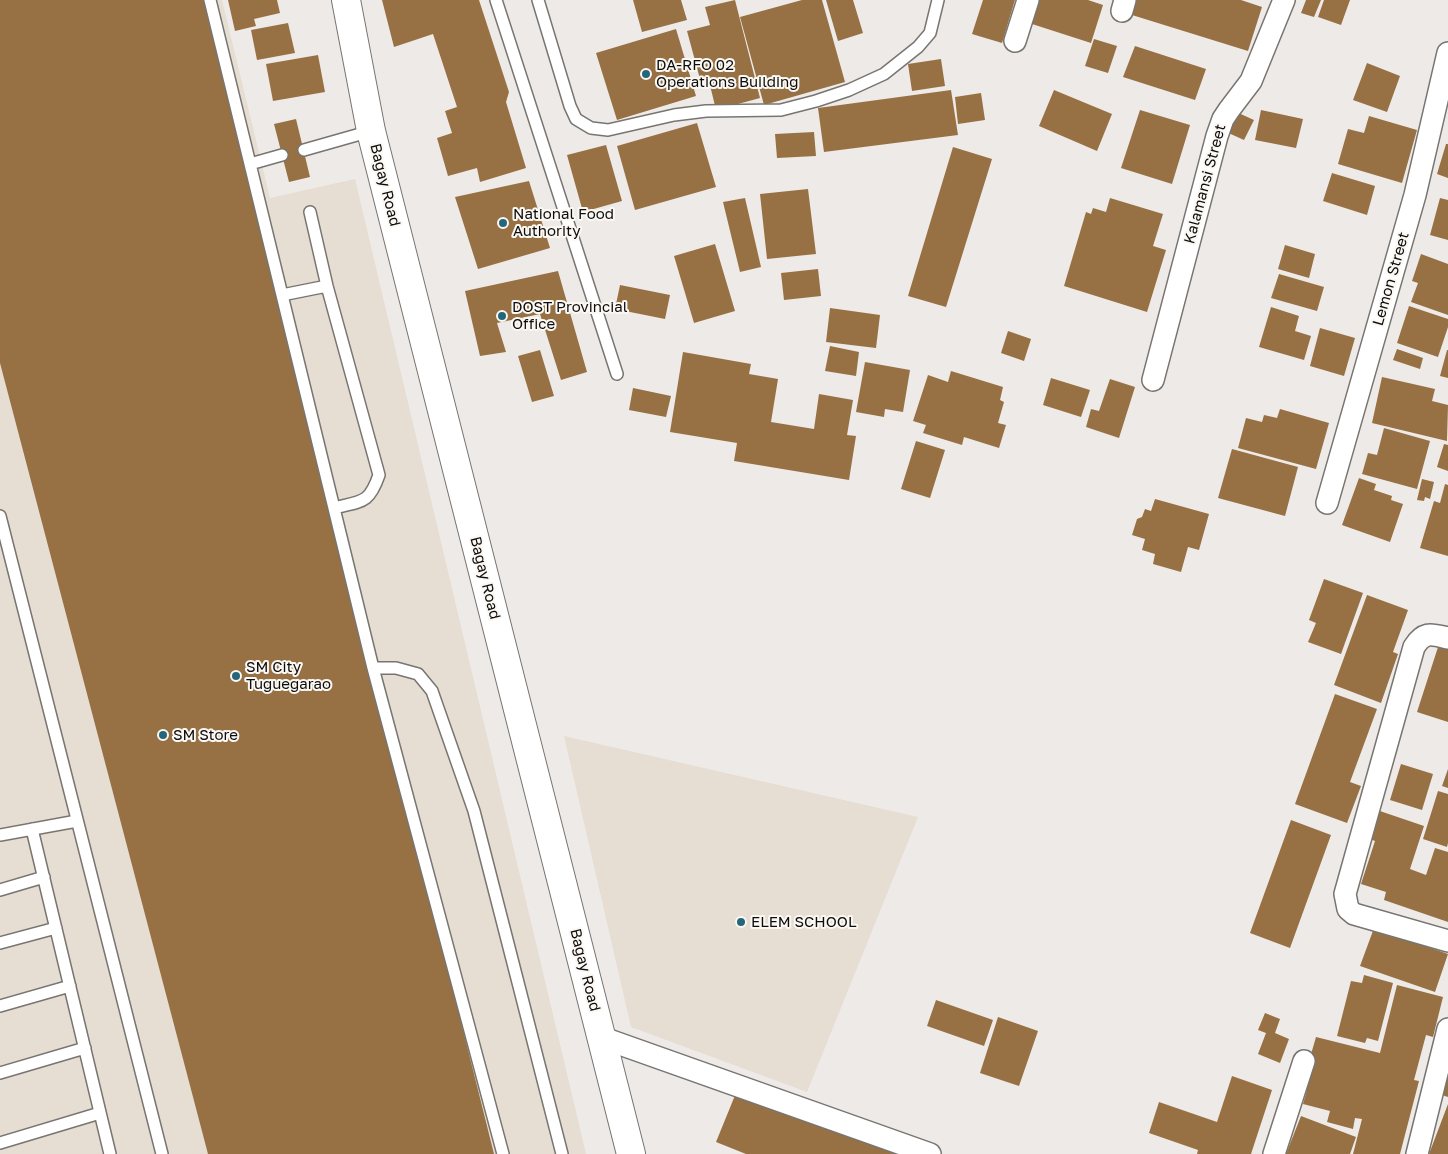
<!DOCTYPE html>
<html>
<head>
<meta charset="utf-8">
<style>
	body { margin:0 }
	canvas { display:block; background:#eeeae7 }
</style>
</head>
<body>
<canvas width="1448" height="1154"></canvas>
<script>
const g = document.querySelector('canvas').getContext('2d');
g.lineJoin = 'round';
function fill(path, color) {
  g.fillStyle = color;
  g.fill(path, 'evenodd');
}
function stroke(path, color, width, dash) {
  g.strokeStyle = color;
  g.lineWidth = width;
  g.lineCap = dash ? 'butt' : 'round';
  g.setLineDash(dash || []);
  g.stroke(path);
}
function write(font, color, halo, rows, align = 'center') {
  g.font = font + ' "Golos Text",sans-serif';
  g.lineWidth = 4;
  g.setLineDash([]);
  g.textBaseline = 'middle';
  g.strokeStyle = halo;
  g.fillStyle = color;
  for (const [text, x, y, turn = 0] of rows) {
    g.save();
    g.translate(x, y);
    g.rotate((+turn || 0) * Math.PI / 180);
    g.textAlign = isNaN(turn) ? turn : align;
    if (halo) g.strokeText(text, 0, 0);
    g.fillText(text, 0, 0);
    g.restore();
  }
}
fill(new Path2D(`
	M0 0H222L270 198 355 179 586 1154H0Z
	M564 736 918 817 807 1092 631 1027Z`), '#e6ddd3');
fill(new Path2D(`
	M0 0H206L494 1154H208L0 363Z
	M228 0H277L280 13 254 19 256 26 235 31Z
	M382 0H479L509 92 506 102 526 168 480 182 477 168 448 176 437 138 452 133 445 111 457 107 433 34 394 47Z
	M633 0H681L687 20 642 32Z
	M735 0 760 98 716 110 708 77 700 79 687 31 710 25 705 7Z
	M802 0H822L845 82 764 105 740 17Z
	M826 0H853L863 33 838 41Z
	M983 0H1015L1002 43 972 34Z
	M1039 0H1088L1103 5 1091 43 1032 24Z
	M1137 0H1241L1262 7 1248 51 1132 15Z
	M1306 0H1321L1314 17 1301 13Z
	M1324 0H1350L1341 25 1318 17Z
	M288 23 295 53 257 60 251 30Z
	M676 29 696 96 617 120 596 53Z
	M1094 39 1117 46 1108 73 1085 66Z
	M1135 46 1206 69 1195 100 1123 77Z
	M318 55 325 92 273 101 266 64Z
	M941 59 945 86 912 91 908 64Z
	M1367 63 1400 76 1387 112 1353 100Z
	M951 90 958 135 824 152 818 108Z
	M1054 90 1112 114 1097 151 1039 126Z
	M981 93 985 120 958 124 955 97Z
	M1140 110 1190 125 1172 184 1121 168Z
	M1261 110 1303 119 1296 148 1255 140Z
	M1234 111 1254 120 1244 140 1224 131Z
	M1369 116 1417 130 1402 183 1338 164 1348 129 1364 133Z
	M296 119 310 177 289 182 274 124Z
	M697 123 716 187 635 210 617 146Z
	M814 132 816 156 777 158 775 134Z
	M1446 144H1448V178L1437 174Z
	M606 145 622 201 583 212 567 155Z
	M953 147 992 159 946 307 908 296Z
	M1332 173 1375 186 1367 215 1323 201Z
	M529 181 550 248 478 269 455 197Z
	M808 189 816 254 767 259 760 194Z
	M745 198 761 267 740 272 723 202Z
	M1110 198 1163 214 1153 246 1166 250 1147 312 1064 286 1086 212 1091 214 1093 208 1106 212Z
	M1440 198 1448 200V240L1430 235Z
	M715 244 735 311 694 323 674 256Z
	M1285 245 1315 254 1309 278 1278 269Z
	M1421 254 1448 264V315L1411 302 1418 283 1412 281Z
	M818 269 821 296 784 300 781 273Z
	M558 271 587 372 561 380 540 314 497 323 506 352 480 356 465 291Z
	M1279 274 1324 287 1317 311 1271 298Z
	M620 285 670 295 665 319 615 309Z
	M1409 306 1448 319V327L1438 357 1397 343Z
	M1271 307 1299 316 1295 331 1311 336 1304 360 1259 347Z
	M830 308 880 315 876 348 826 342Z
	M1320 328 1355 338 1344 376 1310 366Z
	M1008 331 1031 339 1024 361 1001 353Z
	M830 346 859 352 856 376 825 371Z
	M1397 349 1423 358 1420 369 1393 360Z
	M540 350 554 396 532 402 518 356Z
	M1447 350H1448V378L1440 376Z
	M683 352 751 364 749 374 778 379 771 422 814 429 819 394 853 400 847 435 856 436 849 480 734 461 737 443 670 432Z
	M865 362 910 370 903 412 885 409 884 417 856 412Z
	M951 371 1003 387 1000 400 1004 402 998 423 1006 425 999 448 964 437 962 445 923 433 926 425 913 421 928 375 948 382Z
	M1382 377 1435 389 1432 401 1448 405 1447 441 1372 423Z
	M1051 378 1090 390 1081 417 1043 405Z
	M1110 379 1135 387 1119 438 1086 427 1091 409 1099 411Z
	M633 388 671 396 666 417 629 410Z
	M1280 409 1329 423 1316 469 1238 448 1246 418 1262 422 1264 415 1277 418Z
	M1384 428 1430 441 1417 489 1362 474 1368 453 1377 455Z
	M916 441 945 450 930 498 901 489Z
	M1444 444 1448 445V471L1437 467Z
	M1232 449 1298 467 1285 516 1218 498Z
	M1359 478 1376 484 1374 490 1392 496 1391 500 1403 504 1390 542 1342 525Z
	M1422 479 1434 482 1430 499 1425 497 1424 501 1417 500Z
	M1445 484 1448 485V556L1420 548 1434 501 1440 503Z
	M1155 499 1209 514 1199 550 1188 547 1181 572 1153 564 1155 554 1142 550 1145 539 1132 535 1137 519 1142 517 1145 509 1151 511Z
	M1324 579 1363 593 1341 654 1308 642 1316 623 1309 620Z
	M1367 595 1408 610 1393 652 1398 654 1381 703 1334 685Z
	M1439 644 1448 647V722L1417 712Z
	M1335 694 1377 709 1350 782 1361 786 1347 823 1295 804Z
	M1401 764 1433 774 1422 810 1390 800Z
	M1448 769V788L1442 786Z
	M1438 791 1448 794V843L1447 847 1423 839Z
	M1374 809 1424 826 1410 869 1426 875 1435 848 1448 852V922L1384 900 1386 892 1361 884 1375 841 1365 837Z
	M1291 820 1331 835 1290 948 1250 933Z
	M1374 928 1448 954 1435 992 1360 966Z
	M1364 975 1393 983 1378 1041 1367 1038 1365 1043 1337 1036 1351 981 1362 983Z
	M1397 985 1443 997 1433 1037 1426 1035 1414 1080 1419 1081 1400 1154H1353L1362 1119 1355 1118 1353 1129 1327 1122 1330 1111 1303 1104 1307 1090 1301 1089 1316 1037 1380 1053Z
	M936 1000 993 1020 984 1046 927 1026Z
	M1265 1013 1280 1019 1275 1033 1289 1039 1280 1063 1258 1054 1266 1033 1258 1030Z
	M998 1017 1038 1031 1019 1086 980 1073Z
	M1448 1069V1097L1439 1094Z
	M1232 1076 1272 1090 1251 1154H1197L1198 1150 1149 1133 1159 1102 1217 1122Z
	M738 1088 903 1154H746L716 1142Z
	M1448 1104V1154H1429Z
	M1301 1116 1356 1137 1350 1154H1286Z`), '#977143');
const service = new Path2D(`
	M210 0 373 668 503 1154
	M496 0 617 374
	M538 0 570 106 576 119 591 128 608 130 674 115 706 111 781 110 816 101 849 90 884 74 918 47 930 33 938 0
	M304 150 371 131
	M250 164 282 155
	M310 212 327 286 379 475C369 504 362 501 334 508
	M282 295 327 286
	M0 516 162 1154
	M373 668H396L418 674 432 691 474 811 562 1154
	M32 829 110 1154
	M0 835 77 821
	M0 890 44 877
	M0 943 56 928
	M0 1006 70 986
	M0 1073 85 1048
	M0 1143 100 1113`);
const minor = new Path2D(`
	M1122 11 1125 0
	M1015 41 1028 0
	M1153 380 1217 136 1223 119 1229 110 1251 81 1284 0
	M1327 503 1415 195 1448 53
	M1448 638C1431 634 1424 631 1414 647L1345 894 1348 909 1354 914 1448 941
	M603 1038 930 1154
	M1274 1154 1304 1061
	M1417 1154 1448 1029`);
const tertiary = new Path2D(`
	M346 0 371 131 631 1154`);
stroke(service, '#787571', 14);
stroke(minor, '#787571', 24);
stroke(tertiary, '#787571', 30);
stroke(service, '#fff', 11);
stroke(minor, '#fff', 21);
stroke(tertiary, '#fff', 28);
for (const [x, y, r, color] of [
	[646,74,5,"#25677a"],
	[503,223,5,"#25677a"],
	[502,316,5,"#25677a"],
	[236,676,5,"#25677a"],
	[163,735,5,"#25677a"],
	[741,922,5,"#25677a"]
]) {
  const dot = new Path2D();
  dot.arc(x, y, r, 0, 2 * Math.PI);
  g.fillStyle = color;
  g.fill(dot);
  stroke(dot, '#fbf8f4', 2);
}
write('15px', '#0e0d0c', '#fbf8f4', [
	["DA-RFO 02",656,65],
	["Operations Building",656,82],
	["National Food",513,214],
	["Authority",513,231],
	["DOST Provincial",512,307],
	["Office",512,324],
	["SM City",246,667],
	["Tuguegarao",246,684],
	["SM Store",173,735],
	["ELEM SCHOOL",751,922]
], 'left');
write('15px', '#0e0d0c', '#fbf8f4', [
	["Kalamansi Street",1205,184,-75],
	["Bagay Road",385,185,76],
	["Lemon Street",1391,279,-74],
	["Bagay Road",485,578,76],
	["Bagay Road",585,970,76]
]);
</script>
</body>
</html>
